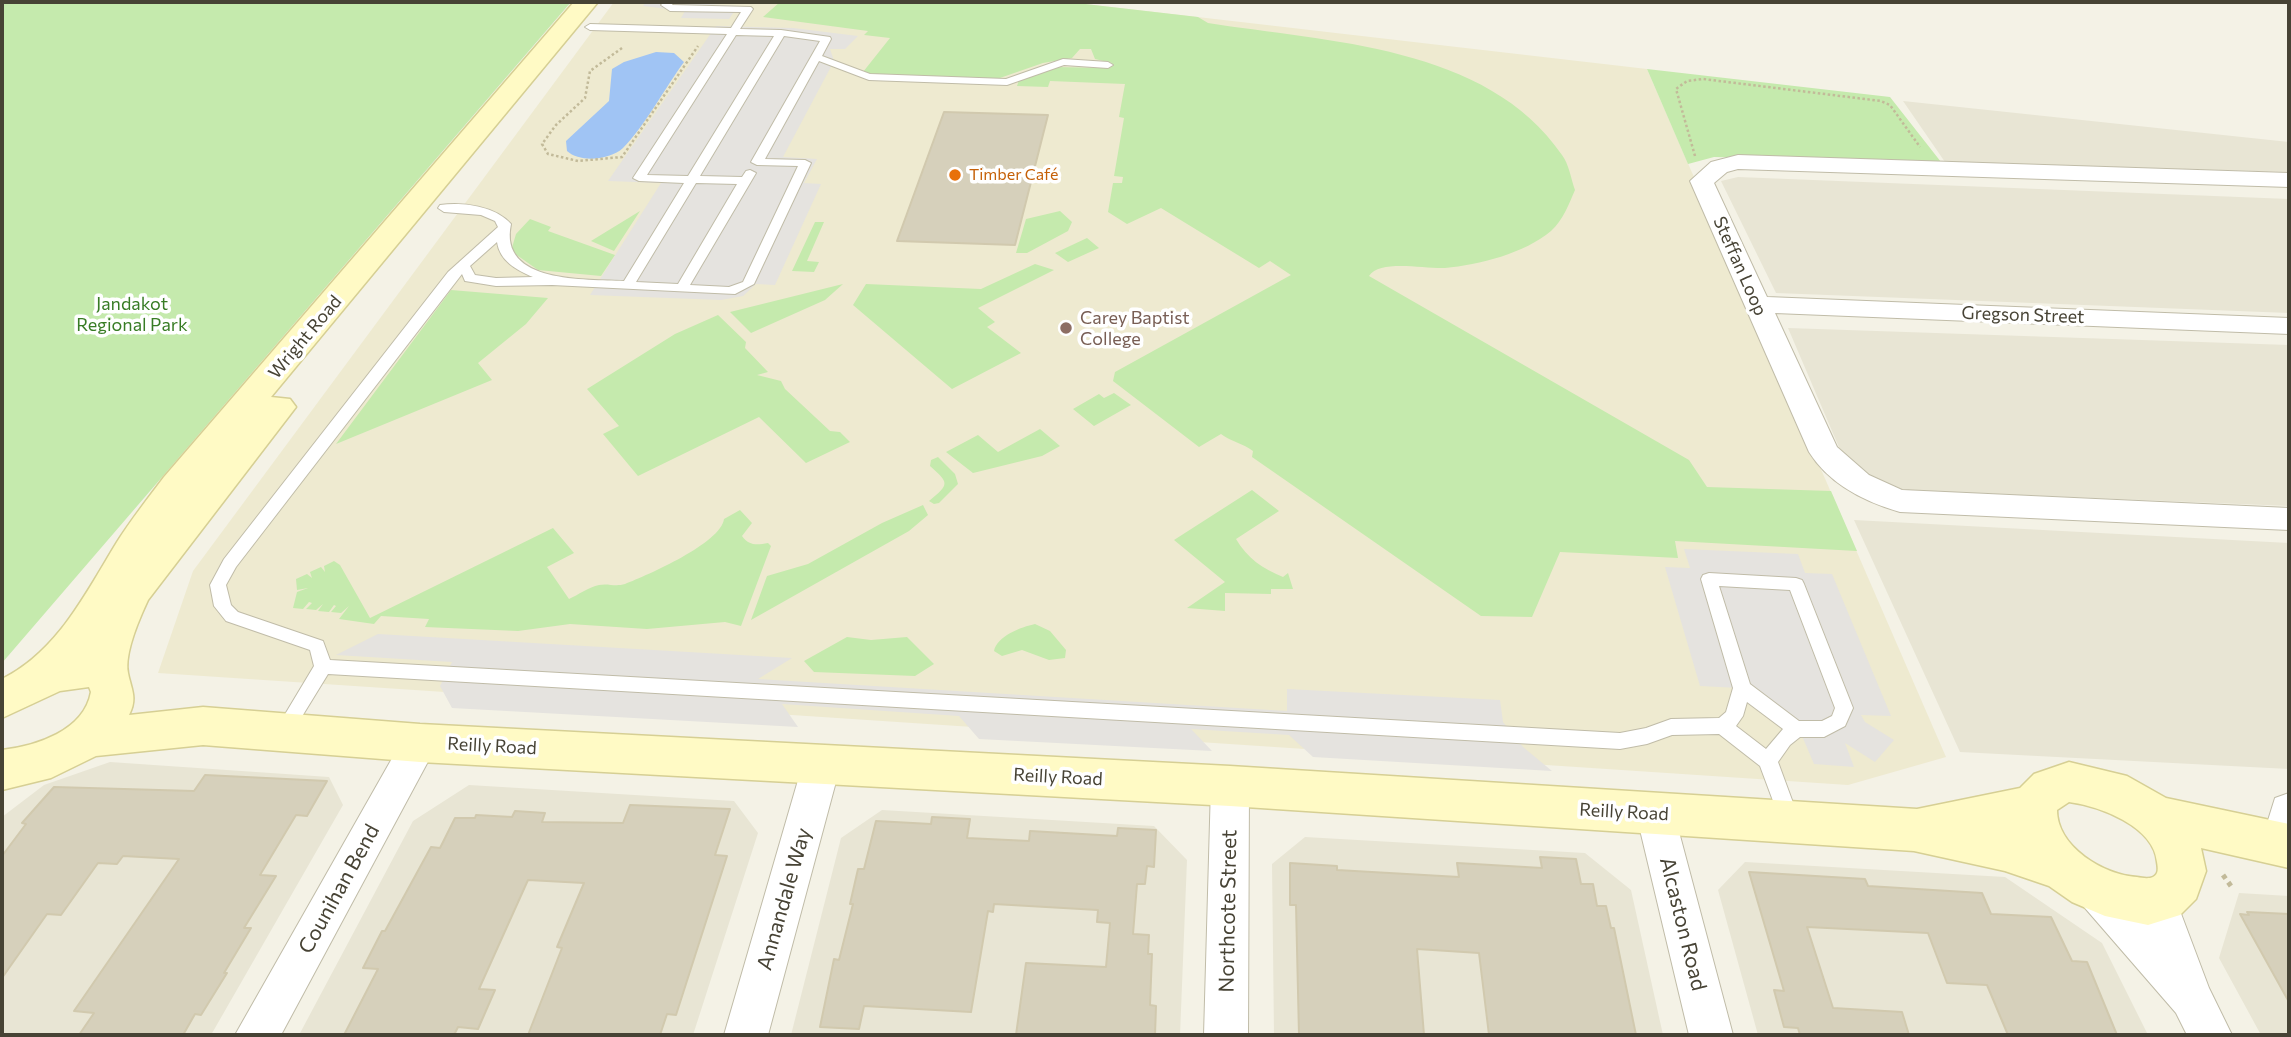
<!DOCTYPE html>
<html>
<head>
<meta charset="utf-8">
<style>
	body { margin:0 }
	#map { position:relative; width:2291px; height:1037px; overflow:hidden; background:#f4f2e6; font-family:Commissioner,sans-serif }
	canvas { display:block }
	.frame { position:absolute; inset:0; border:4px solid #474335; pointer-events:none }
</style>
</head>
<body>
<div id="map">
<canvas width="2291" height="1037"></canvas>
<div class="frame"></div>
</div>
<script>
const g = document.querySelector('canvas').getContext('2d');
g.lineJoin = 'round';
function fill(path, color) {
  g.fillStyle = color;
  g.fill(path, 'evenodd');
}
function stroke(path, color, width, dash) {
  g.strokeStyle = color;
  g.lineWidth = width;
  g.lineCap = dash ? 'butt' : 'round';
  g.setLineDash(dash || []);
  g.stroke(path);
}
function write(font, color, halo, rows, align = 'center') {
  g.font = font + ' Commissioner,sans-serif';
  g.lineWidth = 7;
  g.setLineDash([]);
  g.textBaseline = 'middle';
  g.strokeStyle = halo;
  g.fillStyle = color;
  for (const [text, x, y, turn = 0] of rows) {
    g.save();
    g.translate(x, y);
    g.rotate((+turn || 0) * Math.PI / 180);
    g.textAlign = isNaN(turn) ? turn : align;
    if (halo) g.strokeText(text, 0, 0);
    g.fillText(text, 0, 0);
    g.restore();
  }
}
fill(new Path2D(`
	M1903 101 2289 142V172L1945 162Z
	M1738 177 2289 199V313L1776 293 1721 181Z
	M1788 328 2289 345V506L1896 490 1847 466Z
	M1854 520 2289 543V769L1960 752Z
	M110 762 329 777 343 805 211 1035H2V817L44 785Z
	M469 785 734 801 758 833 693 1035H299L413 821Z
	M882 810 1154 826 1187 860 1180 1035H791L841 838Z
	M1305 837 1585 853 1631 890 1663 1035H1274L1272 864Z
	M1745 862 2005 877 2102 943 2148 1035H1758L1718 890Z
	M2239 893 2289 896V1035H2261L2219 958Z`), '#e8e5d4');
fill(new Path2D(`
	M614 2H1068L1647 69 1946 757 1848 785 158 673 193 571Z`), '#eeead0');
fill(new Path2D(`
	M2 2H571L2 663Z
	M780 2H1068L1198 17 1208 23C1327 42 1487 45 1562 155 1569 164 1571 179 1575 190 1569 204 1563 220 1551 231 1525 253 1479 265 1445 268 1424 269 1380 259 1369 276L1689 460 1707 487 1831 491 1857 551 1675 541 1678 558 1560 552 1532 617 1481 616 1252 457 1253 451C1242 443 1232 442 1221 434L1199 447 1113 381 1115 372 1291 275 1270 261 1259 268 1161 208 1127 224 1108 212 1113 183H1122L1123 177 1114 176 1124 118 1119 117 1125 84 1050 81 1048 87 1017 86 1019 80 1055 67 1110 68 1112 63 1095 59 1091 49H1080L1072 58 1043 63 997 79 871 74 863 72 890 38 864 35 868 31 763 17Z
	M1647 69 1890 97 1941 162 1714 157 1688 164Z
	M640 211 614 251 591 241Z
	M1060 211 1072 222 1068 231 1027 253H1016L1026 219Z
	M530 219 551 227 548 231 615 255 601 276 538 270 511 251 516 234Z
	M815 222H824L807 261 819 262 814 272 792 271Z
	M1087 238 1099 248 1068 262 1055 253Z
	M1035 264 1054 270 978 308 995 322 987 327 1021 353 952 389 853 305 866 284 981 289Z
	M843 284 825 300 751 333 730 312Z
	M451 290 548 298 526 324 478 363 492 380 336 444Z
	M718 315 746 342 745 348 768 372 757 375 781 381 785 389 830 431 840 432 850 442 806 463 759 417 638 476 603 434 619 426 587 389 675 334Z
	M1114 393 1131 405 1094 426 1073 409 1099 394 1104 398Z
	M1040 429 1060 446 1042 456 973 473 946 452 978 435 998 452Z
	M938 457 955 474 958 484 939 503 934 504 929 501C950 484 949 483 930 466L931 460Z
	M1252 490 1279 511 1236 539C1247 558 1263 569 1283 577L1288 573 1293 589H1271V594L1225 593V611L1187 608 1225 582 1174 540Z
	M923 505 928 515 909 531 751 620 767 576 808 564 882 523Z
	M740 510 752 523 742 536C749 546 757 545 768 543L771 546 741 626 725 622 647 629 570 624 518 631 425 627 429 619 381 616 374 624 339 619 349 606 341 613 331 612 336 606 334 605 329 612 318 611 323 604 316 610 306 609 312 603 309 602 303 609 293 608 297 592 308 588 297 590 296 579 307 574 312 578 310 572 321 567 325 572 324 566 334 561 340 565 370 618 553 528 574 553 547 567 569 599C578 595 589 587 599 585 608 583 615 587 625 584 648 575 721 543 724 519Z
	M1035 624 1050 631 1066 650 1065 658 1049 660 1022 650 1002 656 994 651C997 636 1021 627 1035 624Z
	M847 637 871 640 907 637 934 664 915 676 814 672 804 661Z`), '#c5eaad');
fill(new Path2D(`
	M646 2H676L738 6 729 19 681 18 685 11 643 6Z
	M716 26 793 28 858 36 845 49H830L834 61 783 157 817 159 804 183 821 184 775 285 756 284 743 296 721 300 590 295 661 183 608 181Z
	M1684 549 1798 554 1805 573 1832 574 1891 716 1861 715 1865 722 1894 740 1875 762 1845 743 1854 767 1814 764 1793 715 1780 711 1761 697 1758 689 1700 686 1665 567 1690 568Z
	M378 634 792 658 758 679 1287 711V689L1500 700 1503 722 1523 747 1552 771 1313 757 1289 735 1191 729 1212 751 979 739 959 716 782 704 798 727 452 708 440 686 452 662 336 655Z`), '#e5e3df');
fill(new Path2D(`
	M656 52 674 53 684 62C667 85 642 130 623 148 610 160 580 163 567 151L566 141 609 101 612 69 624 62Z`), '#a0c4f4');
const building = new Path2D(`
	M944 112 1048 115 1015 245 897 241Z
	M205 775 327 781 307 816 296 815 260 875 276 876 244 928H251L224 973H227L201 1015 195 1014 183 1035H79L94 1013 74 1011 179 859 123 856 117 864 98 863 61 915 47 914 2 978V856L26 824 22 823 54 787 194 791Z
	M630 805 730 809 715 855 727 856 676 1015 667 1014 660 1035H528L562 948 557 947 584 883 528 880 479 989 495 990 478 1029 458 1027 454 1035H344L378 969 363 968 382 931H385L431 847 440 848 455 818H475L476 815 512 817 515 811 545 813 542 822 623 823Z
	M932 817 970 819 967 838 1029 841 1030 831 1117 836 1118 828 1156 830 1154 867 1147 866 1145 884H1137L1133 934 1149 935 1148 954H1152L1150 1005 1156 1006 1155 1035H1016L1026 963 1106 967 1110 923 1097 922 1098 910 994 904 993 912 988 911 971 1012 864 1006 859 1029 820 1027 834 959 839 960 853 904H850L858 869H864L876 821 931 824Z
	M1540 857 1576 859 1581 884H1593L1597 906H1606L1611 928H1614L1636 1035H1489L1479 953 1417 949 1424 1035H1299L1296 905H1290V863L1337 866V870L1459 877 1457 863 1542 868Z
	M1749 872 1865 879 1868 886 1982 893 1991 914 2051 917 2072 961 2087 962 2117 1035H2008L1987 985 1947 983 1928 933 1807 927 1833 1008 1902 1012 1909 1035H1800L1798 1028 1784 1027 1774 990 1784 991Z
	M2247 912 2289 914V1002L2240 914 2249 915Z`);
fill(building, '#d6d0bb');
stroke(building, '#d1c9ae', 2);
const lane = new Path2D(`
	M664 2H674L672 5 751 7 753 9 740 29 781 30 830 37 831 39 822 56 870 74 1006 79 1063 59 1108 62 1113 65 1108 68 1064 65 1007 85 869 80 819 61 765 159 805 160 811 163 754 284 735 294 552 285 496 286 465 281 462 274 236 567 226 585 231 605 238 612 323 641 330 660 1620 733 1646 728 1671 719 1719 718 1726 712 1733 688 1701 579 1703 575 1709 573 1796 578 1802 580 1804 584 1853 708 1845 726 1824 737H1800L1790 745 1778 762 1799 819 1796 825 1789 828 1782 825 1760 766 1719 734 1672 735 1647 744 1620 749 328 674 290 736 284 739 278 736 275 731 314 666 310 650 226 621 214 606 210 585 224 559 448 272 498 227 495 221 481 215 444 212 438 208 440 205C463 202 495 206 511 224 498 284 586 279 624 281L684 183 639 181 633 178 727 34 590 30 585 27 590 24 731 28 741 12 670 11 661 5ZM736 35 774 36 688 176 647 175ZM784 36 820 41 751 162 757 165 798 166 743 282 729 287 690 285 756 173 750 170 746 171 742 177 700 176ZM696 183 737 184 678 284 636 282ZM497 242C500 261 516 270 533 277L496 278 475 275 470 266ZM1719 586 1790 590 1835 708 1832 716 1822 721H1799L1750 684ZM1747 702 1783 729 1766 749 1736 726 1743 716Z`);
const street = new Path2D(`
	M1738 155 2289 173V187L1738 169 1727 172 1714 183 1767 297 2289 318V334L1775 313 1837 447 1869 475 1902 490 2289 508V530L1900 512C1865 502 1829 484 1809 452L1690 181 1711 162Z
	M420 727 433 732 438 743 281 1035H235L407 732Z
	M822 747 835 752 841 763 768 1035H724L803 763 809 752Z
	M1230 770 1243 774 1249 786 1248 1035H1204L1211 786 1217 774Z
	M2289 793V860L2280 864 2266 859 2260 846 2275 798Z
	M1655 796 1669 801 1674 813 1733 1035H1689L1636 813 1641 801Z
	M2092 868 2106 874 2140 911 2137 900 2143 887 2157 881 2171 887 2209 988 2232 1035H2187L2176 1013 2078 900 2072 887 2078 874Z`);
const secondary = new Path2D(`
	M574 2H598L271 397 290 399 296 407 148 600C140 617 124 654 128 673 131 689 138 698 129 715L203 707 420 724 1230 766 1917 809 2020 788 2034 774 2069 762 2127 776 2166 798 2289 824V868L2201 848 2206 871 2196 899 2180 915 2148 925 2105 916 2072 902 2049 886 2005 871 1914 851 1230 806 420 762 203 745 96 756 51 778 2 790V750C36 746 84 731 91 692L89 687 60 691 2 718V679C58 651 85 594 117 542 131 520 148 498 164 477ZM2069 802C2099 806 2154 826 2157 862 2158 868 2159 874 2153 877 2149 879 2142 878 2137 877 2104 875 2057 847 2057 810Z`);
stroke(lane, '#c0bca8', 2);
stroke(street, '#c0bca8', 2);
stroke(secondary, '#d6cf94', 3);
stroke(new Path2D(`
	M622 48 590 71 585 98 556 125 542 144 548 154 578 161 622 157 698 46
	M1695 156 1676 89 1687 81 1703 79 1881 101 1890 105 1920 147`), '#c2ba99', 2.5, [2.5, 2.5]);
stroke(new Path2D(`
	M2223 875 2231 886`), '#c2ba99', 5, [4.5, 4.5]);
fill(lane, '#fff');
fill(street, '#fff');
fill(secondary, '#fffac5');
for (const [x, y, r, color] of [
	[955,175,7,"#e8710a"],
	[1066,328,7,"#8d6e63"]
]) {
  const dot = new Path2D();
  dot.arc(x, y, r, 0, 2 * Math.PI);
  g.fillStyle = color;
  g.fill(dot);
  stroke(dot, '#fff', 2.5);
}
write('16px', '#c56008', '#fff', [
	["Timber Café",969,175]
], 'left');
write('18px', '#474335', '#fff', [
	["Steffan Loop",1740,266,66],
	["Gregson Street",2023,315,2],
	["Wright Road",305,337,-50],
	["Reilly Road",492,746,3],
	["Reilly Road",1058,777,3],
	["Reilly Road",1624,812,3]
]);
write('18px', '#387c25', '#fff', [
	["Jandakot",132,304],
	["Regional Park",132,325]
]);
write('18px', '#785e54', '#fff', [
	["Carey Baptist",1080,318],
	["College",1080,339]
], 'left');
write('21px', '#474335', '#fff', [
	["Counihan Bend",339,889,-61],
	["Annandale Way",784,899,-74],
	["Northcote Street",1228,911,-89],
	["Alcaston Road",1683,924,76]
]);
</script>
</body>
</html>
